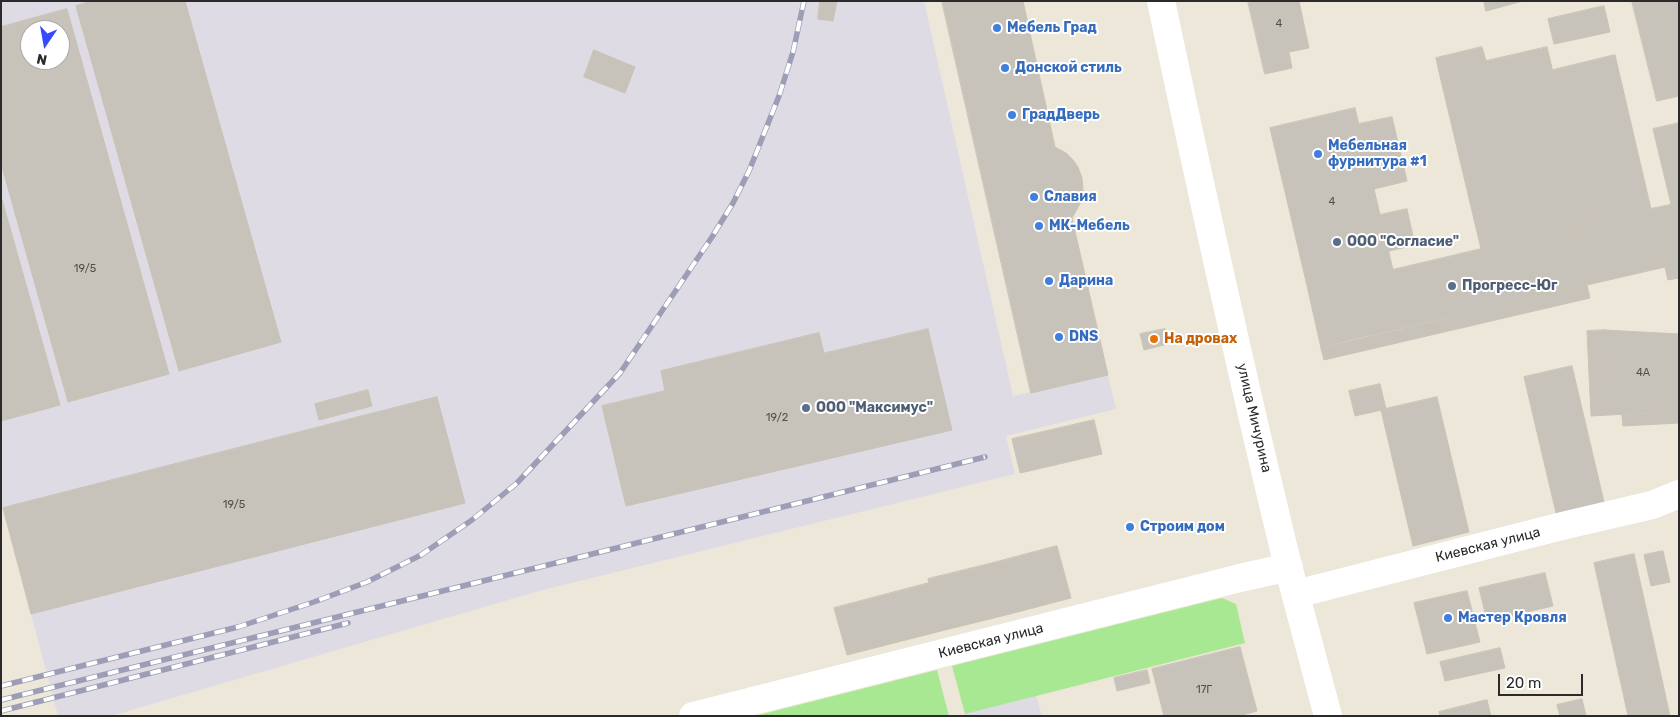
<!DOCTYPE html>
<html>
<head>
<meta charset="utf-8">
<style>
	body { margin:0 }
	#map { position:relative; width:1680px; height:717px; overflow:hidden; background:#ede7da; font-family:Rubik,sans-serif }
	canvas { display:block }
	.frame { position:absolute; inset:0; border:2px solid #2a2a2a; pointer-events:none }
	.north { position:absolute; left:20px; top:20px; width:50px; height:50px; box-sizing:border-box; background:#fff; border:1px solid #aaa; border-radius:50%; rotate:192deg; font-size:14px; font-weight:700; line-height:20px; text-align:center; color:#2a2a2a }
	.north::after { content:''; display:block; margin:auto; width:18px; height:22px; background:#3549ff; clip-path:polygon(50% 0,100% 100%,50% 72%,0 100%) }
	.scale { position:absolute; left:1498px; top:674px; width:85px; height:22px; box-sizing:border-box; border:2px solid #2a2a2a; border-top:0; padding-left:6px; font-size:15px; line-height:18px; white-space:nowrap; color:#2a2a2a; -webkit-text-stroke:4px #fff; paint-order:stroke }
</style>
</head>
<body>
<div id="map">
<canvas width="1680" height="717"></canvas>
<div class="frame"></div>
<div class="north">N</div>
<div class="scale">20 m</div>
</div>
<script>
const g = document.querySelector('canvas').getContext('2d');
g.lineJoin = 'round';
function fill(path, color) {
  g.fillStyle = color;
  g.fill(path, 'evenodd');
}
function stroke(path, color, width, dash) {
  g.strokeStyle = color;
  g.lineWidth = width;
  g.lineCap = dash ? 'butt' : 'round';
  g.setLineDash(dash || []);
  g.stroke(path);
}
function write(font, color, halo, rows, align = 'center') {
  g.font = font + ' Rubik,sans-serif';
  g.lineWidth = 4;
  g.setLineDash([]);
  g.textBaseline = 'middle';
  g.strokeStyle = halo;
  g.fillStyle = color;
  for (const [text, x, y, turn = 0] of rows) {
    g.save();
    g.translate(x, y);
    g.rotate((+turn || 0) * Math.PI / 180);
    g.textAlign = isNaN(turn) ? turn : align;
    if (halo) g.strokeText(text, 0, 0);
    g.fillText(text, 0, 0);
    g.restore();
  }
}
fill(new Path2D(`
	M1 1H924L1013 396 1108 375 1116 409 1006 436 1015 474 539 591 111 716H58L3 508 1 507ZM30 30H60V60H30Z
	M1036 695 1042 716H960L965 714Z`), '#dfdbe5');
fill(new Path2D(`
	M1222 598 1236 604 1245 643 965 714 952 666Z
	M937 670 949 716H755Z`), '#a8e892');
const building = new Path2D(`
	M92 1H185L281 342 179 371 76 6Z
	M820 1H837L833 21 818 19Z
	M942 1H1023L1055 147 1066 153 1073 160 1078 167 1082 178 1083 190 1082 200 1072 218 1108 375 1031 393Z
	M1248 1H1299L1309 48 1289 52 1292 68 1265 74Z
	M1484 1H1523L1486 11Z
	M1632 1H1679V96L1657 101Z
	M1604 6 1610 32 1554 44 1548 19Z
	M67 9 169 374 68 402 1 163V27ZM30 30H60V60H30Z
	M1482 47 1486 61 1439 72 1436 58Z
	M1547 47 1589 224 1481 249 1439 72Z
	M594 50 635 67 625 93 584 77Z
	M1615 55 1651 209 1589 224 1553 70Z
	M1355 108 1393 270 1308 290 1270 128Z
	M1392 117 1407 181 1374 189 1359 124Z
	M1679 123V203L1671 204 1653 129Z
	M1 196 60 405 1 421Z
	M1679 203V278L1668 280 1651 209Z
	M1407 209 1415 245 1389 251 1380 215Z
	M1651 209 1665 267 1587 285 1574 227Z
	M1574 227 1587 285 1321 348 1308 290Z
	M1587 285 1590 298 1341 356 1338 343Z
	M928 329 952 430 626 506 602 406Z
	M1165 329 1168 344 1144 350 1140 334Z
	M1605 330 1609 415 1591 416 1587 331Z
	M1605 330 1679 334V411L1609 415Z
	M819 333 824 353 665 391 661 371Z
	M1338 343 1341 356 1324 360 1321 348Z
	M1572 366 1604 502 1556 513 1524 377Z
	M1380 384 1386 409 1355 416 1349 391Z
	M368 390 372 406 319 420 315 404Z
	M437 397 465 503 31 614 3 508Z
	M1437 397 1469 532 1413 546 1381 410Z
	M1679 411V423L1623 426 1622 415Z
	M1094 420 1102 454 1055 465 1047 431Z
	M1047 431 1055 465 1020 473 1012 439Z
	M1057 546 1071 598 1006 615 993 563Z
	M1663 551 1670 582 1651 586 1644 555Z
	M1634 554 1663 684 1623 693 1594 563Z
	M993 563 1006 615 941 631 928 579Z
	M1545 573 1553 606 1487 621 1479 588Z
	M929 583 941 631 847 655 834 608Z
	M1467 591 1480 642 1427 654 1414 603Z
	M1240 647 1257 711 1239 716H1164L1152 669Z
	M1500 648 1505 668 1445 681 1440 662Z
	M1147 670 1150 683 1117 691 1114 678Z
	M1663 684 1670 716H1628L1623 693Z
	M1582 699 1586 716H1560L1557 705Z
	M1487 700 1491 716H1440L1439 712Z`);
fill(building, '#c8c3ba');
stroke(building, '#c8c3b4', 1);
stroke(new Path2D(`
	M1296 594 1562 526 1652 505 1679 494
	M693 716 1240 578 1289 567`), '#fff', 28);
stroke(new Path2D(`
	M1161 1C1201 190 1242 378 1288 566 1301 616 1315 666 1328 716`), '#fff', 28);
const rail = new Path2D(`
	M1 686 238 627 314 602 367 582 421 555 472 520 517 483 620 373 712 237 733 203 749 171 779 96 793 52 804 1
	M1 700 985 457
	M1 711 348 623`);
stroke(rail, '#9d9eb6', 5.5);
stroke(rail, '#fff', 4, [11]);
for (const [x, y, r, color] of [
	[997,28,5,"#3f7fe0"],
	[1005,68,5,"#3f7fe0"],
	[1012,115,5,"#3f7fe0"],
	[1318,154,5,"#3f7fe0"],
	[1034,197,5,"#3f7fe0"],
	[1039,226,5,"#3f7fe0"],
	[1337,242,5,"#5c6f8a"],
	[1049,281,5,"#3f7fe0"],
	[1452,286,5,"#5c6f8a"],
	[1059,337,5,"#3f7fe0"],
	[1154,339,5,"#e8710a"],
	[806,408,5,"#5c6f8a"],
	[1130,527,5,"#3f7fe0"],
	[1448,618,5,"#3f7fe0"]
]) {
  const dot = new Path2D();
  dot.arc(x, y, r, 0, 2 * Math.PI);
  g.fillStyle = color;
  g.fill(dot);
  stroke(dot, '#fff', 2);
}
write('11px', '#52504e', null, [
	["4",1279,24],
	["4",1332,202],
	["19/5",85,269],
	["4А",1643,373],
	["19/2",777,418],
	["19/5",234,505],
	["17Г",1204,690]
]);
write('bold 14px', '#366cbe', '#fff', [
	["Мебель Град",1007,28],
	["Донской стиль",1015,68],
	["ГрадДверь",1022,115],
	["Мебельная",1328,146],
	["фурнитура #1",1328,162],
	["Славия",1044,197],
	["МК-Мебель",1049,226],
	["Дарина",1059,281],
	["DNS",1069,337],
	["Строим дом",1140,527],
	["Мастер Кровля",1458,618]
], 'left');
write('bold 14px', '#4e5e75', '#fff', [
	["ООО \"Согласие\"",1347,242],
	["Прогресс-Юг",1462,286],
	["ООО \"Максимус\"",816,408]
], 'left');
write('bold 14px', '#c56008', '#fff', [
	["На дровах",1164,339]
], 'left');
write('14px', '#2a2a2a', '#fff', [
	["улица Мичурина",1254,418,77],
	["Киевская улица",1488,545,-14],
	["Киевская улица",991,641,-14]
]);
</script>
</body>
</html>
